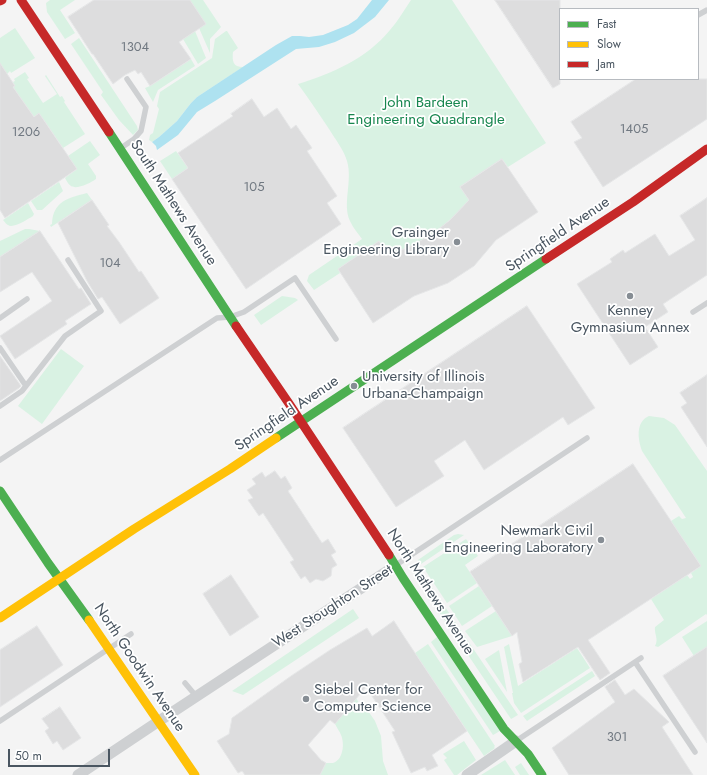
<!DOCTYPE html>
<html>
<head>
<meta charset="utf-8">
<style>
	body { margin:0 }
	#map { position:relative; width:707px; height:775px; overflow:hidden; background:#f4f4f4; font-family:Jost,sans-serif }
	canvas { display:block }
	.legend { position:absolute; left:559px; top:8px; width:140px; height:72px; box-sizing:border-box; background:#fff; border:1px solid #b7bbc0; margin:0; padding:5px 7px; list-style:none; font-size:12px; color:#4a5661 }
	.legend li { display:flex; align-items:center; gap:8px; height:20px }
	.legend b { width:20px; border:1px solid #b7bbc0 }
	.scale { position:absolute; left:8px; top:749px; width:102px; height:18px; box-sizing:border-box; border:2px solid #4a5661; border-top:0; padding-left:5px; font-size:12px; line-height:14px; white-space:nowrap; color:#4a5661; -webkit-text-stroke:3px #fff; paint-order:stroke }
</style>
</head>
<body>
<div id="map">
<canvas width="707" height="775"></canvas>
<ul class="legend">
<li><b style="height:5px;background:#4caf50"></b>Fast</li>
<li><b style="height:5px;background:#ffc107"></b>Slow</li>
<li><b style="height:5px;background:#c62828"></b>Jam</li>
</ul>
<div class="scale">50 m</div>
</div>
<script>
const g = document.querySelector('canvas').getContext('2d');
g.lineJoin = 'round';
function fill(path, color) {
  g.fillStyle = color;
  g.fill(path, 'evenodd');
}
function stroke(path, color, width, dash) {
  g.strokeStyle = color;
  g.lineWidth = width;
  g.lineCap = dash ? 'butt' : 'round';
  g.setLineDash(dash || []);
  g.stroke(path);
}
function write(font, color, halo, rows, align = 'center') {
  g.font = font + ' Jost,sans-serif';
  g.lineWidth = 3.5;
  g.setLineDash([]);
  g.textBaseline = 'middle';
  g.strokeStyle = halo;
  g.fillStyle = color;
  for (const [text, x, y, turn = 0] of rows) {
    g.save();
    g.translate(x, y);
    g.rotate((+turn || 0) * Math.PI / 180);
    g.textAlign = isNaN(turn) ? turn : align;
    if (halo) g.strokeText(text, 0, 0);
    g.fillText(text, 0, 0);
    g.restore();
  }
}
fill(new Path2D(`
	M50 0H75L60 10 75 33 65 39 47 12 46 3Z
	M190 0H203L221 27 210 39V53L199 28Z
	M411 0H452L546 143 508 167 502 159 460 187 469 200C446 226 421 247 387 254L379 241 338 269 340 273 314 290 307 281 309 275 362 239C358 233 353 228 350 221 342 204 353 181 347 161 344 150 335 139 329 129 319 114 309 99 298 84 333 73 366 59 390 30 398 21 404 10 411 0Z
	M15 28 35 58 11 73 10 71 7 74 0 64V38Z
	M195 31 206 58 198 64 183 39Z
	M226 31H227L238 48 233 52C232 61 233 67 243 67L197 97 191 103 177 121 159 137 152 142 149 140 150 135 153 133 159 109 157 106 160 92 212 58 215 39Z
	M79 38 137 126 138 130 133 135 119 120 101 95 103 92 71 44Z
	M191 59 195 66 158 90 153 102 145 88 150 86Z
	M25 72 29 78 27 79 43 103 57 94 45 76 46 75 60 97 62 96 65 101 64 102 85 134 63 148 39 113 34 117 13 87 15 86 13 82 15 81 14 79Z
	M90 141 100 155 88 164 96 176V179C91 183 76 190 71 186 68 184 66 180 65 178L77 169 68 156Z
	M176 151 188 168 172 179 160 161Z
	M59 182 63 191 42 210H37L31 201Z
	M87 193 92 200 51 227 50 225 52 224C53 201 68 198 87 193Z
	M28 203 34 214 33 216C28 219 13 229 8 225 7 225 4 221 3 220Z
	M25 229H29L40 231 0 257V241Z
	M282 296 295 298 298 300 261 325 254 315Z
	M61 349 84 366 42 424 18 406Z
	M649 416 664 418 675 425 707 471V615L706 614 658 647 655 646C659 639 654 634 655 627L664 620 651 599 687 575 690 579 693 577 691 573 701 566 671 521 679 516 682 519 686 518 642 451C638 440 635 422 649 416Z
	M458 534 464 535 421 564 418 560 454 535Z
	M466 539 478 556 465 565 477 583 447 603 423 567Z
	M420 570 518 715 511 719 415 576 414 573Z
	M479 586 492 606 462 626 449 606Z
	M353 609 359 618 243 695 232 691Z
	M496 611 512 636 477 647 465 631Z
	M707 621V647L694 656 682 637Z
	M437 637 500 731 493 735 431 642Z
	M428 644 495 746 494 747 495 748 484 756 415 653Z
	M509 644 518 686 577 648 590 668 521 713 514 703 512 693H513L504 647Z
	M499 650 507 692 485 659Z
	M592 671 595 676 527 721 523 716Z
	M356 698 361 706 364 705 375 721 381 736 383 761 388 775H320L326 763C328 763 331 763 333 763 343 760 345 744 341 735 340 732 337 728 335 724Z
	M464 741 476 760 457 775H454L444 760 447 758 443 754Z
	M505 760 515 775H481Z
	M521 763 529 775H520L515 767Z`), '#d9f2e3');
fill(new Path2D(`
	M372 0H389L375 17 354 33 335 42 319 47 296 49 215 101 197 112 178 135 157 150 156 146 152 142 159 137 177 121 191 103 197 97 276 45 292 36H300L309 37 323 35 348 25 357 19Z`), '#aee2f0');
const building = new Path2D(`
	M94 0H190L206 24 179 42 191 59 150 86 141 72 138 74 135 70 125 75 113 84 93 54H92L68 17Z
	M495 0H560V84L553 88Z
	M0 63 15 86 13 87 34 117 39 113 77 169 5 218 0 210Z
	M636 79H707V119L603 187 574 142 582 138 571 122Z
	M252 99 264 117 277 108 291 129 296 125 312 148 307 151 337 196 327 203 341 224 246 289 172 179 188 168 178 153 233 116 231 114Z
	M502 159 538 212 496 240 474 266 448 283 414 296 373 323 338 269 379 241 387 254 407 248 431 235 450 220 469 200 460 187Z
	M707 198V275L663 304 668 312 645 327 658 347 630 365 577 284 612 262 610 259 623 250 625 253 655 234 669 256 695 240 680 216Z
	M92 200 109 225 107 226 119 242 139 272 141 271 159 298 120 324 102 297 98 299 87 281 58 223Z
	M40 231 79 289 81 288 91 304 65 321 67 324 15 359 0 336 52 301 32 272 0 292V257Z
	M527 306 595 408 568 425 563 417 484 470 465 440 434 461 444 476 396 507 343 428Z
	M0 356 21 386 19 388 0 401Z
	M707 375V447L681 407 687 403 680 393Z
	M633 464 701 566 588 640 610 673 600 680 578 647 523 682 519 664 522 662 517 632 512 636 470 572Z
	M275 471 281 479 285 476 292 488 288 491 322 543 328 539 336 552 331 555 337 565 332 568 331 576 323 581 316 579 310 583 305 576 301 579 290 562 294 560 263 513 259 516 248 500 253 498 247 490 256 484 252 479 262 472 265 477Z
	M231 575 259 617 230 636 203 594Z
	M394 621 405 638 467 731 432 755 438 766 427 771 425 767 411 773 392 732 395 731 366 687 335 724 330 720 308 745 321 760 326 763 320 775H245L242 771 238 773 217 741 229 734 232 718 291 676 330 650 367 628 372 636Z
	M37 626 63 665 0 707V650Z
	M707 647V743L663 676Z
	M615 680 625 695 634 689 669 722 662 727 693 775H569L552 748 615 702 605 687Z
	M60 707 81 738 63 750 57 741 53 744 45 731 49 728 42 719Z`);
fill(building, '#ddddde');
stroke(building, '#e5e6e7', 1);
stroke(new Path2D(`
	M698 15 707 10
	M121 148 134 139 141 131 146 107 127 79
	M693 312 707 303
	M0 318 27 299
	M0 348 26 386
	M0 406 22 391 65 336 101 311 68 260
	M0 460 217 318 230 317 244 312 295 278 336 339
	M396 565 587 438
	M635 662 695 752
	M185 683 196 696
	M0 721 131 634
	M516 741 641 658`), '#ced0d2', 5.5);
stroke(new Path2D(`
	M78 775 159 721 395 566
	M467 775 516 741`), '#ced0d2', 11);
stroke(new Path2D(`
	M109 132 236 326
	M276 438 546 259
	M0 491 48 563 89 620
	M389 555 403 578 504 729 528 754 542 775`), '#4caf50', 9);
stroke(new Path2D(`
	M0 618 134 529 230 469 276 438
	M89 620 195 775`), '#ffc107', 9);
stroke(new Path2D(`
	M21 0 109 132
	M0 1 2 0
	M546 259 633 202 707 149
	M236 326 290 405 389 555`), '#c62828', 9);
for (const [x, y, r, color] of [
	[457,242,4,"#868d94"],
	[630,296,4,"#868d94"],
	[354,386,4,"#868d94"],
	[601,540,4,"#868d94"],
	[306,699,4,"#868d94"]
]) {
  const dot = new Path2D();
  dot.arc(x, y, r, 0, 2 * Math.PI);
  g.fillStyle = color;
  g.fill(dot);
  stroke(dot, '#fff', 1.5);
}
write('13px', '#707881', null, [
	["1304",135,48],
	["1405",634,130],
	["1206",26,133],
	["105",254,188],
	["104",110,264],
	["301",617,738]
]);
write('15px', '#17864f', '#fff', [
	["John Bardeen",426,103],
	["Engineering Quadrangle",426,120]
]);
write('15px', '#4a5661', '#fff', [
	["South Mathews Avenue",173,203,57],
	["Springfield Avenue",558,235,-34],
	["Springfield Avenue",287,414,-34],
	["North Mathews Avenue",430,592,57],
	["West Stoughton Street",333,607,-33],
	["North Goodwin Avenue",139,668,56]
]);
write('15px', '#4a5661', '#fff', [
	["Grainger",449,233],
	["Engineering Library",449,250],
	["Kenney",630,311,"center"],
	["Gymnasium Annex",630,328,"center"],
	["University of Illinois",362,377,"left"],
	["Urbana-Champaign",362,394,"left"],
	["Newmark Civil",593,531],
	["Engineering Laboratory",593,548],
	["Siebel Center for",314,690,"left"],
	["Computer Science",314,707,"left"]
], 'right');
</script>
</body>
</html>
